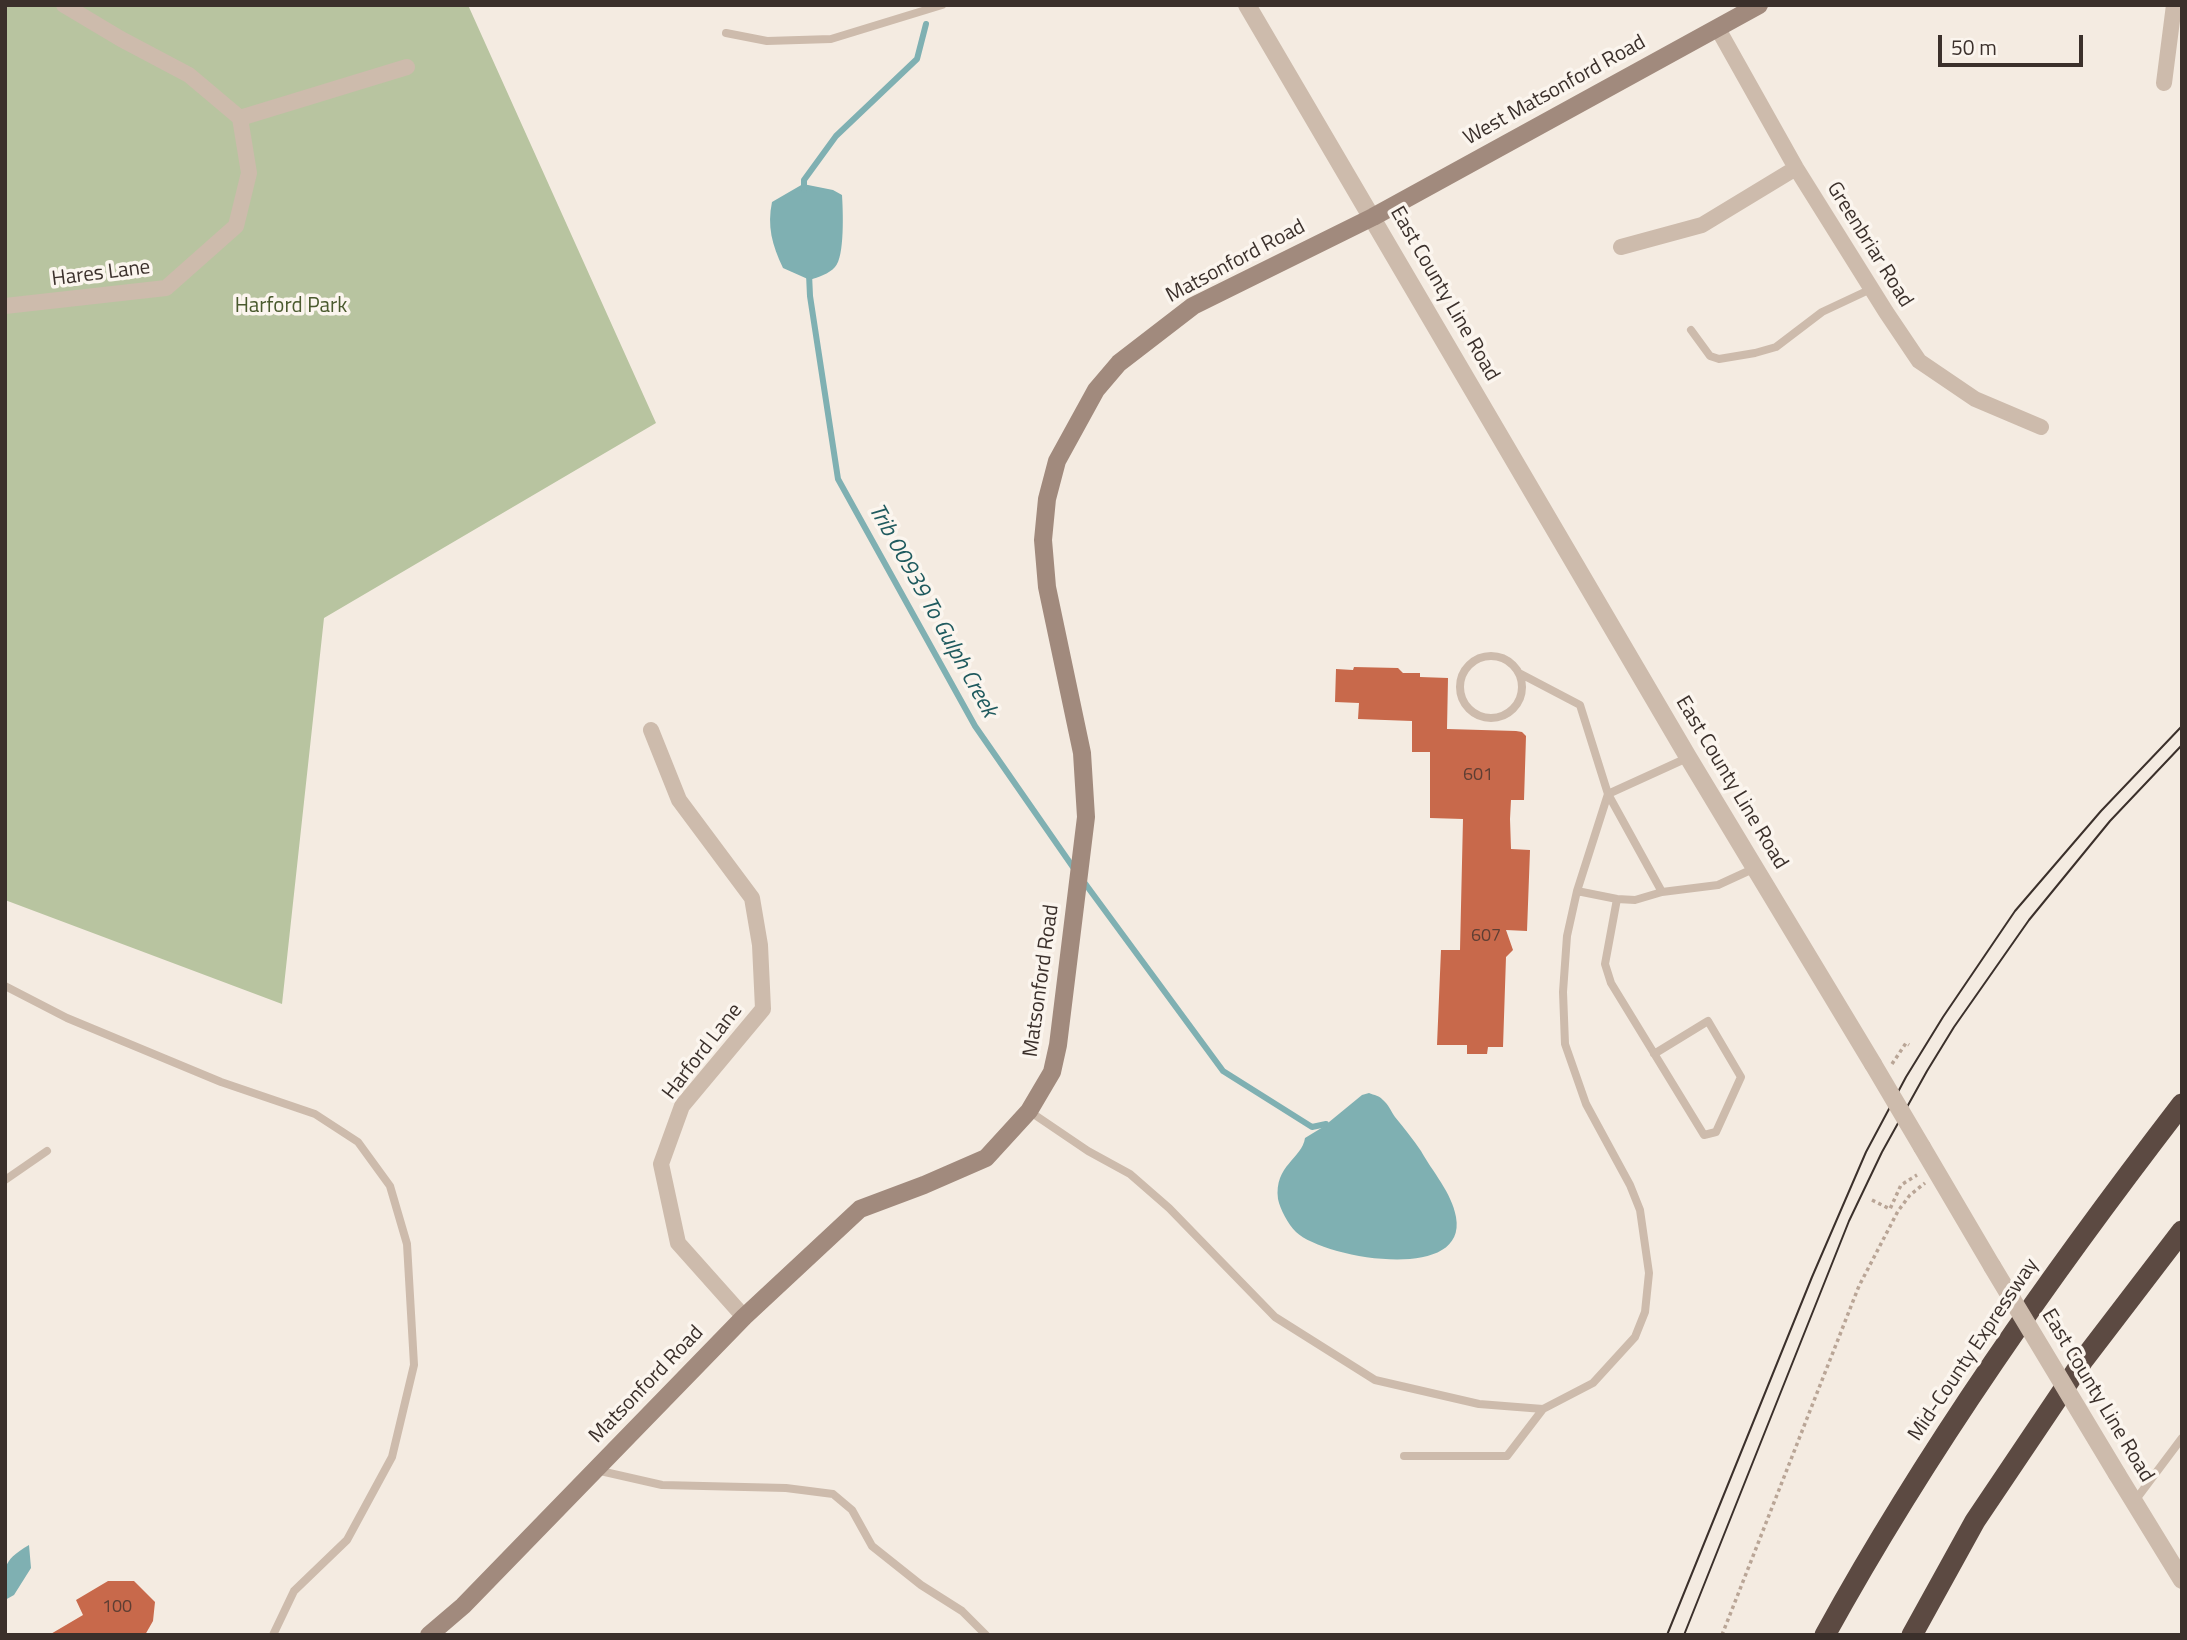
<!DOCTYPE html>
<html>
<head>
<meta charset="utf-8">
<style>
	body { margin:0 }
	#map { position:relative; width:2187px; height:1640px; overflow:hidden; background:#f4ebe1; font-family:"Titillium Web",sans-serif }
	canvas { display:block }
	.frame { position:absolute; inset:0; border:7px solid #3b302b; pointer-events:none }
	.scale { position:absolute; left:1938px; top:35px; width:145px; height:32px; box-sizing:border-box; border:4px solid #3b302b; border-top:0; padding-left:9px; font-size:21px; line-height:24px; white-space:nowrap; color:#3b302b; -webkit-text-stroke:5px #fbf5ee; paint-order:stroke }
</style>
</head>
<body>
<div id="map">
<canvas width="2187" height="1640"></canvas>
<div class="frame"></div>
<div class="scale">50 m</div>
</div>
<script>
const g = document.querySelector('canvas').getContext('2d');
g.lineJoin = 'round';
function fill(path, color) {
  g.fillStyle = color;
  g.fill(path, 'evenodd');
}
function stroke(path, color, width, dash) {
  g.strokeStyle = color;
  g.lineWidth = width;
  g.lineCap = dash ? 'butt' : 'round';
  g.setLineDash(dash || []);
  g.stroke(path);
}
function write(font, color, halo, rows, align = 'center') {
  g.font = font + ' "Titillium Web",sans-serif';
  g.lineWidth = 7;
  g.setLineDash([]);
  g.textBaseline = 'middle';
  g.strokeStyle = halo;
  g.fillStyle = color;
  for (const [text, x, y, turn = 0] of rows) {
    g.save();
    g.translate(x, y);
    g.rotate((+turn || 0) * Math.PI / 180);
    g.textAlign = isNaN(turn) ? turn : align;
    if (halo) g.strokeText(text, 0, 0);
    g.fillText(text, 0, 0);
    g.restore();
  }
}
fill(new Path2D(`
	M5 5H468L656 423 324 618 282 1004 5 900Z`), '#b8c4a0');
fill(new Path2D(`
	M803 184 833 190 842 195C843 210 845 257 835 267 829 274 818 277 810 280L783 268C772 245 767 226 772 202Z
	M1369 1093C1374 1095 1380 1096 1383 1100 1388 1104 1391 1111 1395 1117 1404 1128 1413 1139 1421 1151 1432 1171 1452 1193 1456 1217 1468 1284 1323 1258 1296 1232 1288 1224 1280 1209 1278 1199 1274 1165 1302 1159 1305 1138L1323 1127 1362 1095Z
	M29 1545 31 1568 14 1595 5 1600C5 1568 0 1562 29 1545Z`), '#7fb0b2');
stroke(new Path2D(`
	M804 190V180L836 136 917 59 926 24
	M809 274 810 296 838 479 975 726 1075 870
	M1081 878 1223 1071 1312 1127 1326 1124`), '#7fb0b2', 6);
fill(new Path2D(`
	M1354 667 1398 668 1403 673H1420V677L1448 678 1447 729 1516 731 1522 732 1526 736 1524 800H1511L1510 819 1511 849 1530 850 1527 931 1506 930 1513 950 1506 957 1503 1047H1488L1487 1054H1467V1045H1437L1441 950H1460L1463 819 1430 818V752H1412V721L1358 719 1359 703 1335 702 1336 669 1353 670Z
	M108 1581H134L155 1602 153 1621 145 1635H49L83 1615 76 1600Z`), '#c8694b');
stroke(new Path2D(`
	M1892 1064 1906 1043 1909 1045
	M1872 1200 1890 1209 1901 1185 1917 1175
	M1722 1635 1859 1286 1898 1211 1910 1195 1925 1183`), '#b9a596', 3.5, [3.5, 3.5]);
stroke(new Path2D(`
	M726 33 767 41 831 39 942 5
	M1691 330 1710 356 1719 359 1755 353 1776 347 1822 312 1871 289
	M1460 687a31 31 0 1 1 62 0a31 31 0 1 1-62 0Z
	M1519 673 1580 705 1608 794 1662 892 1635 900 1617 899 1577 891 1608 794 1687 758
	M1662 892 1718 885 1755 868
	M1617 899 1605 964 1611 983 1704 1135 1716 1132 1741 1077 1708 1021 1654 1054
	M5 986 67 1018 221 1082 315 1114 358 1142 390 1186 407 1244 414 1365 392 1457 347 1540 294 1591 273 1635
	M1029 1111 1088 1151 1130 1174 1169 1208 1275 1317 1375 1380 1479 1404 1543 1409 1507 1456H1404
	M5 1180 47 1151
	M1543 1409 1593 1383 1635 1337 1645 1312 1649 1273 1640 1210 1630 1185 1586 1104 1565 1044 1563 992 1567 936 1577 891
	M596 1470 662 1485 786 1488 833 1494 852 1510 872 1546 921 1585 962 1611 986 1635
	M2134 1502 2182 1438`), '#cdbbac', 8);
stroke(new Path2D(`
	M64 5 121 39 189 75 240 118
	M1718 29 1796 168 1886 312 1919 361 1975 399 2041 427
	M2164 83 2174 5
	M1621 247 1702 225 1796 168
	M5 306 166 288 236 226 249 173 240 118 407 67
	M651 730 679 800 752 898 760 945 763 1009 682 1106 661 1164 678 1243 744 1317`), '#cdbbac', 16);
stroke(new Path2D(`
	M1247 5 1688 757 1873 1064
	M1922 1147 1992 1266
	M2117 1474 2182 1580`), '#cdbbac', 18);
stroke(new Path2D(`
	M429 1635 463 1606 744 1317 860 1209 924 1185 986 1158 1029 1111 1052 1072 1058 1045 1086 817 1082 753 1047 587 1043 540 1047 499 1057 461 1096 390 1119 363 1193 306 1373 217 1759 5`), '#a18a7d', 18);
stroke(new Path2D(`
	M1825 1635C1928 1448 2052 1273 2182 1104
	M1912 1635 1975 1521 2084 1359 2182 1231`), '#5c4a42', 21);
stroke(new Path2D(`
	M1667 1635 1812 1277 1866 1152 1906 1077 1943 1017 2015 911 2101 811 2182 726
	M1684 1635 1849 1221 1882 1152 1927 1071 1954 1027 2029 920 2110 821 2182 745`), '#3b302b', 2);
stroke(new Path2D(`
	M1873 1064 1922 1147
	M1992 1266 2117 1474`), '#cdbbac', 18);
write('18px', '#5e3e33', null, [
	["601",1478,776],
	["607",1486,937],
	["100",117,1608]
]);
write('21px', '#3b302b', '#fbf5ee', [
	["West Matsonford Road",1555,91,-29],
	["Greenbriar Road",1869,245,58],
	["Matsonford Road",1236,262,-28],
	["Hares Lane",101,274,-7],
	["East County Line Road",1444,294,60],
	["East County Line Road",1731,783,59],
	["Matsonford Road",1042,981,-82],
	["Harford Lane",703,1052,-52],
	["Mid-County Expressway",1974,1350,-56],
	["Matsonford Road",647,1385,-46],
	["East County Line Road",2097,1396,59]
]);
write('21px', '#4a5a2e', '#fbf5ee', [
	["Harford Park",291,307]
]);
write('italic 23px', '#1f5a5e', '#fbf5ee', [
	["Trib 00939 To Gulph Creek",932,611,61]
]);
</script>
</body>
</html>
